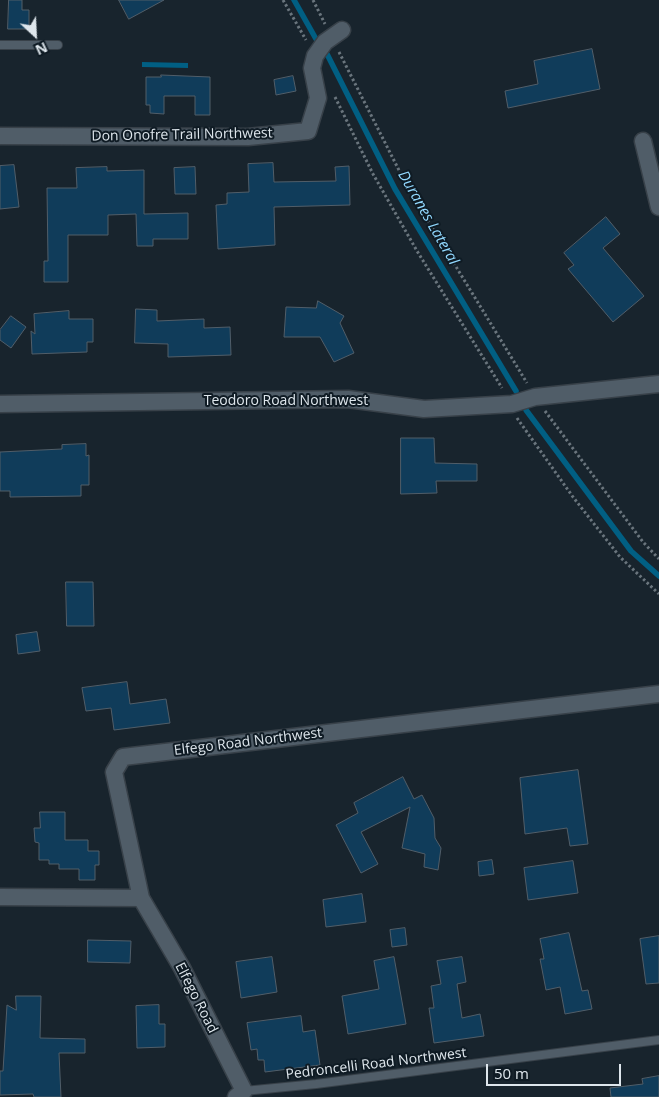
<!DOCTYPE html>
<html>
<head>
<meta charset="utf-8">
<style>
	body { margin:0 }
	#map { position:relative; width:659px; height:1097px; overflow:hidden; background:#18242d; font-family:"Open Sans",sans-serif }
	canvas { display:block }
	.north { position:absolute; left:10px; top:10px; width:50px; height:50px; -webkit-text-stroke:4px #0f1b24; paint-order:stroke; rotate:155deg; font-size:14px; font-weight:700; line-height:20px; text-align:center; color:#dee6ec }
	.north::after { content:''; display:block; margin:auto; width:18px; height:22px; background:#dee6ec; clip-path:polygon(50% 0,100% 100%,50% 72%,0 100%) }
	.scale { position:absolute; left:486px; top:1064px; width:135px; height:22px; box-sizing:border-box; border:2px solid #dee6ec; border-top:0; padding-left:6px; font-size:15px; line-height:18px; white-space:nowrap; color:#dee6ec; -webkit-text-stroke:4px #0f1b24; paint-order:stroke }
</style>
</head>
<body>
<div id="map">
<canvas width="659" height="1097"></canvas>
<div class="north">N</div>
<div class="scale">50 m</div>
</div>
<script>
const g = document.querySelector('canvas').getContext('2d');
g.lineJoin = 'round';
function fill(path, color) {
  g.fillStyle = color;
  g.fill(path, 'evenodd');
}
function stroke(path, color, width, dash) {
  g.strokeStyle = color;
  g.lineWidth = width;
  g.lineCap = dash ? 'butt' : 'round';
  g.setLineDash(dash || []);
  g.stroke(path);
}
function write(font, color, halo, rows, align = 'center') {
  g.font = font + ' "Open Sans",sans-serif';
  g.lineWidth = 4;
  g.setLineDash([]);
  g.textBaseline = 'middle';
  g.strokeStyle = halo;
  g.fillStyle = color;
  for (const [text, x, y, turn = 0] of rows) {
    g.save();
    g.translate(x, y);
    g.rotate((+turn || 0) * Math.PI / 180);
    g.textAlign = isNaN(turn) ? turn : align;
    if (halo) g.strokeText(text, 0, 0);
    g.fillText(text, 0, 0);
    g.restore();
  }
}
fill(new Path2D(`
	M142 62 188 63V68L142 67Z`), '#015f83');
stroke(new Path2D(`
	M294 0 316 39
	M327 54 395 189 516 391
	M526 410 631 551 659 576`), '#015f83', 5.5);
const building = new Path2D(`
	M9 0H22V10H29V29H8Z
	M119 0H164L129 19Z
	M592 49 600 89 508 108 505 91 538 84 534 61Z
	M161 75 210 77V115H195V96H164V114L150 113V105H146V77H161Z
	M293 76 296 91 276 95 274 80Z
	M273 163 274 182 336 181 335 167 349 166 350 205 274 207 275 245 218 249 216 205 227 204V193L249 192 248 164Z
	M14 165 19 207 0 209V166Z
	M107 167V171L144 170V214L188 213V239H153V246H137L136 214 108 215V235H68V282H44V261H48L47 188H77L76 168Z
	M195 167 196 194H175L174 168Z
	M606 217 620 234 603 248 644 296 613 322 568 269 574 265 564 253Z
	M318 301 344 316 340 323 354 353 334 362 320 337H284L286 307 316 308Z
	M136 309 157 310V321L204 319V328L230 327 231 355 168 357V344L135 343Z
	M69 311V319H93V342H87V352L32 354 31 331 35 334 34 314Z
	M11 316 26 327 11 348 0 340V330Z
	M401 438H434L435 463 477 464V481H436L437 493 401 494Z
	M86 444V456L89 455V485H81V496L10 497V491H0V452L62 449V445Z
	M66 582H93L94 626H67Z
	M37 632 40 651 18 654 16 635Z
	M127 682 130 704 166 699 170 723 114 730 111 708 86 711 82 688Z
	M578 770 588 844 570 846 567 828 525 834 520 778Z
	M403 777 414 799 422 795 434 818 435 838 441 848 438 870 424 867 425 854 402 848 410 807 361 832 378 864 361 873 336 825 358 813 354 803Z
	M40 812H65V840H88V851H99V865H95V880H79V869H59V864H49V860H39V843L35 842 34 828H40Z
	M492 860 494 874 479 876 478 862Z
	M573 861 578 893 528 900 524 868Z
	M362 894 366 922 326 927 323 900Z
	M405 928 407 945 392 947 390 930Z
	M569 933 582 991 588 990 592 1009 565 1014 560 987 546 990 540 959H544L540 939Z
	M659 936V983L646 984 640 939Z
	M88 940 131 941 130 963 88 962Z
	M272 957 277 992 241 998 236 962Z
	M394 957 406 1024 348 1034 342 996 379 989 374 961Z
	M462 957 466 982 457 984 462 1018 480 1014 484 1036 434 1043 429 1008H434L431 986 441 984 437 961Z
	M16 996H41L40 1038 85 1039V1053H59L61 1097H34L33 1094 0 1095V1071H3L7 1005 16 1010Z
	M159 1005V1024H165V1047L137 1048 136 1006Z
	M301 1016 303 1032 315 1030 320 1065 265 1072 264 1060H258L257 1049 251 1050 247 1023Z
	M659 1076V1097H611L610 1088 643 1084 642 1079Z`);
fill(building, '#103c5a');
stroke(building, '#515e69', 1);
const lane = new Path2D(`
	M0 45H58
	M244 1091 316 1084 659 1040`);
const street = new Path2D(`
	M0 136 248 137 308 131 318 98 312 68 315 56 325 42 342 30
	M643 141 659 207
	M0 404 348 399 424 409 512 404 535 397 659 384
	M0 897 141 898 114 772 123 757 659 694
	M141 898 182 968 244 1091 236 1097`);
stroke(lane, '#384149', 10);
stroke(street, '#384149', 19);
stroke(new Path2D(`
	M283 0 306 40
	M313 0 325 24
	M339 52 408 188 527 383
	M335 97 373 174 417 251 502 388
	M545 411 643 542 659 559
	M517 418 573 497 620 557 659 594`), '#6a757d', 3, [2.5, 2.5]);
stroke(lane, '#505d68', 8);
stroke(street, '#505d68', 16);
write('14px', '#dee6ec', '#0f1b24', [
	["Don Onofre Trail Northwest",182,135,-1],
	["Teodoro Road Northwest",286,401],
	["Elfego Road Northwest",248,742,-7],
	["Elfego Road",196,998,63],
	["Pedroncelli Road Northwest",376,1064,-7]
]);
write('italic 15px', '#92d9ff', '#0f1b24', [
	["Duranes Lateral",428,218,60]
]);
</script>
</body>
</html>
